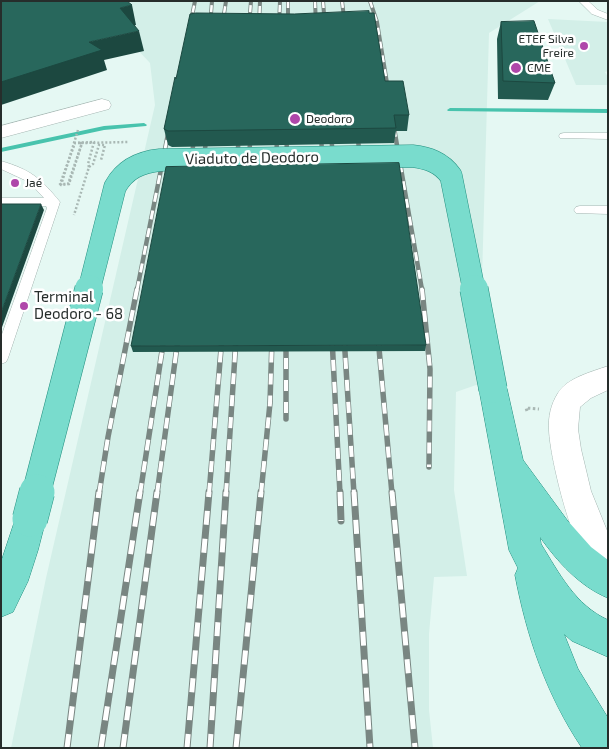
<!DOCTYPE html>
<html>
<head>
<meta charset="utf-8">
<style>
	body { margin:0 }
	#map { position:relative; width:609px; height:749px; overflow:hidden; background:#e5f8f3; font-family:"Exo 2",sans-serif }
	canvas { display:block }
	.frame { position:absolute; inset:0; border:2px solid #262d2b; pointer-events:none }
</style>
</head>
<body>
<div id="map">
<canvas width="609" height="749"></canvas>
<div class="frame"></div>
</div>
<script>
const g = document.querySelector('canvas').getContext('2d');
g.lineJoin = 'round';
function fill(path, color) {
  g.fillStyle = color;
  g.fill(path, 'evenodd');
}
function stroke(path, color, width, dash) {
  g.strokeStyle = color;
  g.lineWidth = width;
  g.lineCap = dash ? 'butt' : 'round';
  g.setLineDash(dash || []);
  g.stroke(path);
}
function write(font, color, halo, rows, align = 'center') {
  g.font = font + ' "Exo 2",sans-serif';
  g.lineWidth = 5;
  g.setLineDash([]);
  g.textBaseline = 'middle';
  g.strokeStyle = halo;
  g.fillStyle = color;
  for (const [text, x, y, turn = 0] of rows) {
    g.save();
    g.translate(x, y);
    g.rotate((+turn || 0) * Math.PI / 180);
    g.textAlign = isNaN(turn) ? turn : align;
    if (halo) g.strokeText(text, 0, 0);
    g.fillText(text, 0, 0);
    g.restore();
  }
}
fill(new Path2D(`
	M32 1H540L489 33 479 384 456 392 454 490 467 576 434 577 429 634V710L433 748H11L46 578 155 105 150 63 116 27Z
	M548 19 608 22V71L605 72 608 77V85H576Z`), '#d3efe8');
fill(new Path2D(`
	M450 108 608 109V113L448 111 447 110Z
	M144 123 147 125 146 126 104 130 1 152V148L104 126Z`), '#48c3ad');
const lane = new Path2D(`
	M579 1H588L598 10 608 14V20L592 14Z
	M564 133H608V139L560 138 559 136 560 134Z
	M1 161C32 170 41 179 60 202L8 358 6 362 1 364V337L47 208 46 206H1V198H44L29 182 1 169Z
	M580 206H608V214L576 213 574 210 576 207Z`);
const street = new Path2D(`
	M102 99 109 101 111 105 109 109 1 138V126Z
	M608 366V390L591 398 580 407 578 429 581 449 591 491 608 533V579C604 577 600 576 597 574 574 558 550 459 549 430 548 417 551 404 558 393 567 378 591 372 608 366Z`);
const primary = new Path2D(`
	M493 377 503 381 507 389 523 460 567 520 591 547 608 560V598C579 586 557 561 540 537L541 544C559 573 575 605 608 620V657L572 641 564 634 578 669 608 718V748H582C546 694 527 637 515 575L518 568 509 550 479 389 483 381Z
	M30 503 41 508 46 519 38 550 28 581 13 612 1 617V562L19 508Z`);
stroke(lane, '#a4b5b1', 1);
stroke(street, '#a4b5b1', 1);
stroke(primary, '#228f7f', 1);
stroke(new Path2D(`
	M78 130 61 185 68 184 82 143H80
	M74 143 94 142 88 164 89 167 74 215
	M89 167 93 164 99 145H105L101 160`), '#a9b8b4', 2.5, [2, 2]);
stroke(new Path2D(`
	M527 411 526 408 539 409`), '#a9b8b4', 3, [2.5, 2.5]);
fill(lane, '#fff');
fill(street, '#fff');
fill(primary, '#79dccd');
const railFar3 = new Path2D(`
	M288 1V26
	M315 1 316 26
	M323 1 325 27
	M342 1 345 26
	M370 1 377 22 389 95
	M190 26 195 1
	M210 26 212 1
	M249 26 251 1
	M279 26 280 1
	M222 27 226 1
	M259 27 260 1
	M393 120 395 129`);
const railFar2 = new Path2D(`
	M394 128 422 290
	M357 130 362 178
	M321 131 323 179
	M331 131 334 176
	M236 178 239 133
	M247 179 251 132
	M276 179 277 131
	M286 179 287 131
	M188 180 195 133
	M201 181 207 133
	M137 290 169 129`);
const railFar1 = new Path2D(`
	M422 289 430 369 429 467
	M286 336V419
	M344 336 354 494
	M378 337 392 494
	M332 338 340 494
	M99 494 108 437 137 289
	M140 494 164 338
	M157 494 178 339
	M209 494 222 337
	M226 494 236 339
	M261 494 270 403 272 339`);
const rail = new Path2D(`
	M340 492 341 521
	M354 492 370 748
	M392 492 415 748
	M67 748 99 492
	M101 748 140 492
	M123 748 157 492
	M187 748 209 492
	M210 748 226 492
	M236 748 261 492`);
stroke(railFar3, '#798682', 4);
stroke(railFar2, '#798682', 4.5);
stroke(railFar1, '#798682', 5.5);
stroke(rail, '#798682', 7);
stroke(railFar3, '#fff', 2.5, [7]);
stroke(railFar2, '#fff', 3, [9]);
stroke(railFar1, '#fff', 4, [11]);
stroke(rail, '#fff', 5, [14]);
const primaryBridgeFar2 = new Path2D(`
	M89 290 115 187C125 169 140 162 160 160L412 156C428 158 441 162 451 176L474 290`);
const primaryBridgeFar1 = new Path2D(`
	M474 289 493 389
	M36 494 89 289`);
const primaryBridge = new Path2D(`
	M30 519 37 492`);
stroke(primaryBridgeFar2, '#228f7f', 23, []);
stroke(primaryBridgeFar1, '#228f7f', 29, []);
stroke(primaryBridge, '#228f7f', 36, []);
stroke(new Path2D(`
	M80 143H75L60 184H69L82 143 129 142`), '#a9b8b4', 2.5, [2, 2]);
stroke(primaryBridgeFar2, '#79dccd', 22);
stroke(primaryBridgeFar1, '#79dccd', 28);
stroke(primaryBridge, '#79dccd', 35);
fill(new Path2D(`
	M501 22 555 83 548 100 498 99 497 39Z
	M176 79 409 115 407 131H396L394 143 172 147 168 145 164 129Z
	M426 345 425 351 133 352 131 346Z`), '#22594f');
fill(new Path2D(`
	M132 5 136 25 125 28 120 8Z
	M139 31 144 51 104 60 107 70 1 105V82L89 42Z
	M41 204 44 210 1 330V313Z`), '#1c4840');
const building = new Path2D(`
	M1 1H127L132 5 120 8 139 31 89 42 102 50 1 82Z
	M369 11V13H374L385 81H403L409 115H394L396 128 168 131 164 129 175 77 176 79 190 14 196 13 294 14Z
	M534 21 555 83 503 81 501 22Z
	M399 163 426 345 131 346 166 167Z
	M1 204H41L1 313Z`);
fill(building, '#28675c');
stroke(building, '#1c4840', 1);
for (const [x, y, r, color] of [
	[584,46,5,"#af47aa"],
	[516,68,6,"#af47aa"],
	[295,119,6,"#af47aa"],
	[15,183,5,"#af47aa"],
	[24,306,5,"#af47aa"]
]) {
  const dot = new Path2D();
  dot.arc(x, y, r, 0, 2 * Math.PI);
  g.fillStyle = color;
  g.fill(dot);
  stroke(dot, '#fff', 2);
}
write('12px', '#262d2b', '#fff', [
	["ETEF Silva",574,39,"right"],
	["Freire",574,53,"right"],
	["CME",527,68],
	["Deodoro",306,119],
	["Jaé",25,183]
], 'left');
write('15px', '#262d2b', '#fff', [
	["Viaduto de Deodoro",252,158,-1]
]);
write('15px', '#262d2b', '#fff', [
	["Terminal",34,297],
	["Deodoro - 68",34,314]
], 'left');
</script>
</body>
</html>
